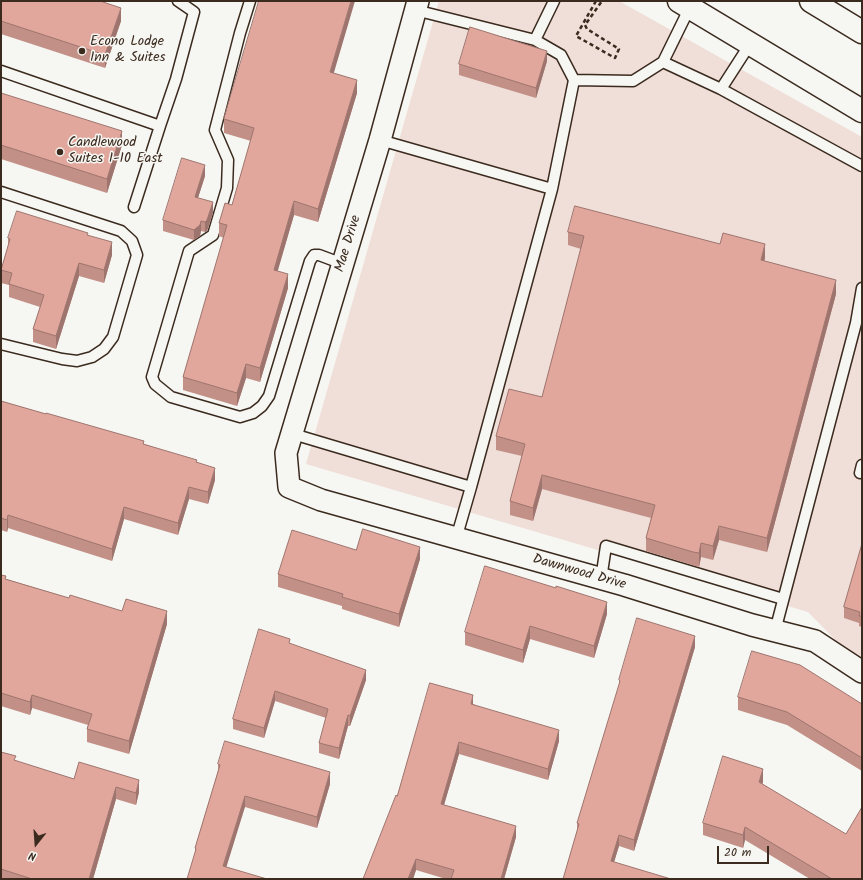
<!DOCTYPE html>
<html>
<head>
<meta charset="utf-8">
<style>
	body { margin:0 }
	#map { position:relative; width:863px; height:880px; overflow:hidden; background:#f6f6f2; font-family:Kalam,sans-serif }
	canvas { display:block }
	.frame { position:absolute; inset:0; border:2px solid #3b2a1e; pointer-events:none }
	.north { position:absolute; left:16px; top:824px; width:40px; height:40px; -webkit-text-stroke:3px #f6f6f2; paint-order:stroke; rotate:197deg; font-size:11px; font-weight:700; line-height:16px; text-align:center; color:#3b2a1e }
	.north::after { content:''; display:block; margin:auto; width:14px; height:18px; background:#3b2a1e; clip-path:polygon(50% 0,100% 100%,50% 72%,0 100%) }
	.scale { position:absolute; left:717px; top:846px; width:52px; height:18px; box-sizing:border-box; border:2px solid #3b2a1e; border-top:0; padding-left:5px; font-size:12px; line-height:14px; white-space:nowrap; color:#3b2a1e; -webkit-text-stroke:3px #f6f6f2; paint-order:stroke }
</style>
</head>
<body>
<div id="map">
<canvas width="863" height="880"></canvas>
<div class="frame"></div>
<div class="north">N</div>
<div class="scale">20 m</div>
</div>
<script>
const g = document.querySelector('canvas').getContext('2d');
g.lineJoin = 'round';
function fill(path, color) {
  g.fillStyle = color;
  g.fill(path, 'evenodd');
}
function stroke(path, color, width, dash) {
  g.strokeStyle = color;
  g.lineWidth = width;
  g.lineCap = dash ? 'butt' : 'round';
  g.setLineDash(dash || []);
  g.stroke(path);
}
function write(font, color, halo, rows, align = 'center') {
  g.font = font + ' Kalam,sans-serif';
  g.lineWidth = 3;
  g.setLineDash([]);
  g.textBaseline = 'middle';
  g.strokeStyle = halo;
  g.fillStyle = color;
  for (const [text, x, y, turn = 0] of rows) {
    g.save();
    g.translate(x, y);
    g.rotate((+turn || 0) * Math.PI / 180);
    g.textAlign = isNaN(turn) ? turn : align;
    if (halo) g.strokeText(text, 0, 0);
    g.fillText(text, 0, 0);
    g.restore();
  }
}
fill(new Path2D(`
	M439 1H619L862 137V662L855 660 808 612 306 464Z`), '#f0ded8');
const lane = new Path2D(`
	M250 1 240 33 215 130 228 160 227 188 213 235 189 251 152 377 155 384 171 397 240 417 253 413 262 406 269 396 310 261 314 255H319L343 264
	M415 10 535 40 561 55 574 80 552 189
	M535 40 554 1
	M663 62 690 7
	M1 71 160 126 134 207
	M574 80 633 81 663 62 721 89 750 44
	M721 89 862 166
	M160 126 176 79 194 12 178 1
	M380 140 552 189 471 487
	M1 192 121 231 132 241 137 255 113 337 104 349 92 357 77 361 62 359 1 344
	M293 434 471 487 456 539
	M860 473 862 465
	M601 579 606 546 783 599
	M775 631 856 323 862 288`);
const street = new Path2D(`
	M418 1 380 140 286 453 289 487 321 500 624 585 752 625 815 641 862 672`);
const secondary = new Path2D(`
	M679 1 862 111`);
const highway = new Path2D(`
	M811 1 862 32`);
stroke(lane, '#3b2a1e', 13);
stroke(street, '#3b2a1e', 24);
stroke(secondary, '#3b2a1e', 25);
stroke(highway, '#3b2a1e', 25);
stroke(new Path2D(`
	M596 1 576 36 615 58 619 49 587 29 585 25 602 1`), '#3b2a1e', 2.5, [4, 3]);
stroke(lane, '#f6f6f2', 10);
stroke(street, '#f6f6f2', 21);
stroke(secondary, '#f6f6f2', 22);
stroke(highway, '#f6f6f2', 22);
fill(new Path2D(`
	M1 1 121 21 105 68 1 34Z
	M547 61 536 98 459 75V64Z
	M334 73 357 93 318 222 294 215 277 271 288 288 260 382 246 378 237 406 183 390V377L224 238 219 236V223L232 205 251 141 224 133V119Z
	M1 93 122 145 107 193 1 159Z
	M205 176 198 198 213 213 207 231 205 232 201 231 200 236 194 240 163 231V220Z
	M568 232 765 258 764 261 836 294 767 552 719 540 713 560 701 557 699 567 646 551V538L651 518 542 489 533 521 510 515V501L522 456 496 450V436L542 397 581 249 568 245Z
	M88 236 112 255 104 283 79 276 56 349 33 342V329L40 307 9 297V285L1 283V270L8 246V238Z
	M1 401 144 444 197 462 215 480 208 504 189 499 178 535 124 519 112 561 8 528 7 532 1 530Z
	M862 544V627L859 626V623L844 618V607Z
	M356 550 420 559 399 627 342 609V606L278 587V574Z
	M1 575 6 579 69 598 122 611 167 624 129 754 87 742V729L88 725 32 708 30 715 1 706Z
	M607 614 594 658 530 639 523 663 465 645V632Z
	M290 644 366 680 350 726H348L339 759 319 753V743L326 718 275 701 264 738 233 729V719Z
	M695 647 634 851 619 846 614 862 563 879 577 831V823L619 686V680Z
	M738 697 862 704V771L787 725 738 710Z
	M473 704 559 741 548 780 459 754 444 805 516 837 504 879H446L416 870 413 879H363L397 796Z
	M1 752 16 761 74 779 79 762 139 792 136 805 116 799 93 879H1Z
	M218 764 330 784 317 828 245 807 187 879 195 853V848L218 771Z
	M763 782 762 784 862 879H810L745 840 743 848 703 835V823Z`), '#c29087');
fill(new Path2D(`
	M351 1H355L330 86V72Z
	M121 8V21L105 68V55Z
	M547 51V61L536 98V88Z
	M357 80V93L318 222V209Z
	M122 131V145L107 193V179Z
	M205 165V176L195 207V197Z
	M294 201V215L274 284V270Z
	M213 202V213L207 231 205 232V222Z
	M201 221V231L200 236 194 240V230Z
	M112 242V255L104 283V270Z
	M765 244V258L761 274V260Z
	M79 263V276L56 349V336Z
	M288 274V288L260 382V368Z
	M836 280V294L767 552V538Z
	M246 364V378L237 406V393Z
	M215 468V480L208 504V492Z
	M542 475V489L533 521V508Z
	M189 487V499L178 535V523Z
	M124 507V519L112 561V549Z
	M8 515V528L7 532V520Z
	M719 526V540L713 560V546Z
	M701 543V557L699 567V553Z
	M420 547V559L399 627V614Z
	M607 602V614L594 658V646Z
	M167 611V624L129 754V741Z
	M530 626V639L523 663V650Z
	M695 636V647L634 851V840Z
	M366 670V680L350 726V716Z
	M275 691V701L264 738V728Z
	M32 695V708L30 715V702Z
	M473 695V707L471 704Z
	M348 715V726L339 759V748Z
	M559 730V741L548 780V769Z
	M459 742V754L441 815V804Z
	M763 769V782L759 795V782Z
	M330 772V784L317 828V817Z
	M139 780V792L136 805V793Z
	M116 787V799L93 879H89Z
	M245 796V807L223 878V866Z
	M516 826V837L504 879H501Z
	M745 827V840L743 848V835Z
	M619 835V846L611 872V861Z
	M416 859V870L413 879H408Z`), '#9e756e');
const building = new Path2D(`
	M1 1H100L121 8 105 55 1 21Z
	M259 1H351L330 72 357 80 318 209 294 201 274 270 288 274 260 368 246 364 237 393 183 377 227 225 219 223 225 203 232 205 254 128 224 119Z
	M470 27 547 51 536 88 459 64Z
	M1 93 122 131 107 179 1 145Z
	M182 158 205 165 195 197 213 202 207 220 205 222 201 221 200 225 194 230 163 220Z
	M575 206 720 244 723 233 765 244 761 260 836 280 767 538 719 526 713 546 701 543 699 553 693 552 646 538 655 505 542 475 533 508 510 501 525 444 496 436 509 389 542 397 584 236 568 232Z
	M17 211 88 233 87 235 112 242 104 270 79 263 56 336 33 329 44 295 9 284 12 273 1 270 10 239 8 238Z
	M1 401 46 414V413L144 441 143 444 197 460 196 462 215 468 208 492 189 487 178 523 124 507 112 549 8 515 7 520 1 518Z
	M363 529 420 547 399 614 342 597 343 594 278 574 292 530 356 550Z
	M862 544V616H859L860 612 844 607Z
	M485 566 556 588V586L607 602 594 646 530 626 523 650 465 632Z
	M1 575 6 576 5 579 69 598 70 595 122 611 126 599 167 611 129 741 87 729 92 714 32 695 30 702 1 693Z
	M637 618 695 636 634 840 619 835 611 861 671 879H563L579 824 577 823 620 681 619 680Z
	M259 629 290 639 289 643 366 670 350 716 348 715 339 748 319 743 328 709 275 691 264 728 233 719Z
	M752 651 800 665 862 704V758L787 712 738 697Z
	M430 683 473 695 471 704 559 730 548 769 459 742 441 804 516 826 501 879H451L454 870 416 859 408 879H363L396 795 397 796Z
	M225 741 330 772 317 817 245 796 223 866 267 879H187L196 849 195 848 220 765 218 764Z
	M1 752 16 756 14 760 74 779 79 762 139 780 136 793 116 787 89 879H32L1 869Z
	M723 756 763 769 759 782 846 834 862 807V841L861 842 862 843V879H832L745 827 743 835 703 823Z`);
fill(building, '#e1a79d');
stroke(building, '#9e756e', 1);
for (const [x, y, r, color] of [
	[82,51,4,"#3b2a1e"],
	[60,152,4,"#3b2a1e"]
]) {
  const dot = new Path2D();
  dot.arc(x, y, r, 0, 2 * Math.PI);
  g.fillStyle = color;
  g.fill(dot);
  stroke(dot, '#f6f6f2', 1.5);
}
write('14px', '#3b2a1e', '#f6f6f2', [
	["Econo Lodge",90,43],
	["Inn & Suites",90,59],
	["Candlewood",68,144],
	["Suites I-10 East",68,160]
], 'left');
write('14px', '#3b2a1e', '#f6f6f2', [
	["Mae Drive",349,244,-73],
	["Dawnwood Drive",579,573,16]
]);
</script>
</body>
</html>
